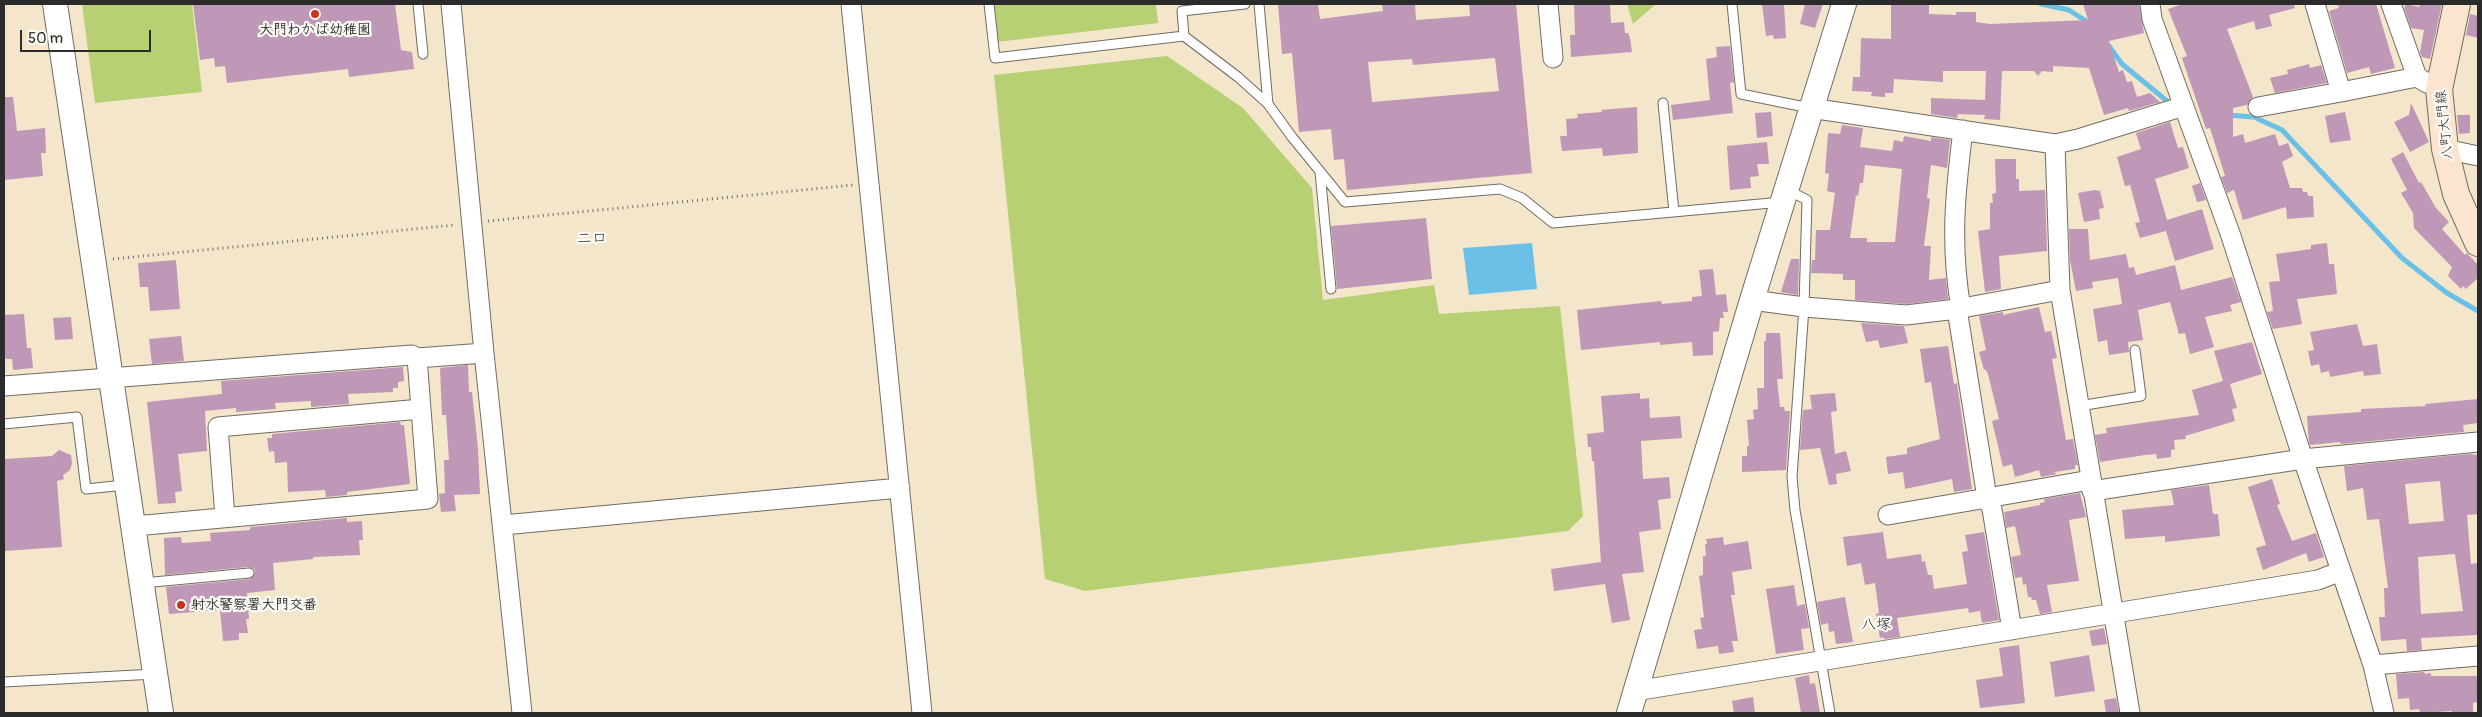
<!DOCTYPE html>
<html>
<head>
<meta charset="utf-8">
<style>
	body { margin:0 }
	#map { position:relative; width:2482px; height:717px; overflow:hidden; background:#f3e6cb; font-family:Pangolin,sans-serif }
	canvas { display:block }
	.frame { position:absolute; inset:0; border:5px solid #2b2b2b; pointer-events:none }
	.scale { position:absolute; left:20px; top:30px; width:131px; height:22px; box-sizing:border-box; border:2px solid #2b2b2b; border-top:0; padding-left:6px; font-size:15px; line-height:18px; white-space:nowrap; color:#2b2b2b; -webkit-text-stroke:4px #fdfcf7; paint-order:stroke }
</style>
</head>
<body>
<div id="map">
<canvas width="2482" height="717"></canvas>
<div class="frame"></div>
<div class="scale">50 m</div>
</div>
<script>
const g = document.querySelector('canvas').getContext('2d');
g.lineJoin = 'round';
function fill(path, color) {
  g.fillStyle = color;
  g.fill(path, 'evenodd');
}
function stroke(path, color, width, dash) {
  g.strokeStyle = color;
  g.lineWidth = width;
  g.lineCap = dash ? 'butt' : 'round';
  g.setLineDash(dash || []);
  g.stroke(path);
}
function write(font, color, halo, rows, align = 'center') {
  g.font = font + ' Pangolin,"Klee One",sans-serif';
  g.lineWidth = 4.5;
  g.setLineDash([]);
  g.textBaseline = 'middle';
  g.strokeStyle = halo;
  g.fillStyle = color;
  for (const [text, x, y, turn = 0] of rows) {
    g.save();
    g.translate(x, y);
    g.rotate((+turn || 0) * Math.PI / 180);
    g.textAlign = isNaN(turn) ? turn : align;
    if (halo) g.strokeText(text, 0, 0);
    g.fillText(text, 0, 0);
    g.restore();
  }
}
fill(new Path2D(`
	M82 4H192L202 92 95 103Z
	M993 4H1156L1158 23 997 42Z
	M1627 4H1656L1633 24Z
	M1167 56 1243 108 1312 188 1323 300 1434 285 1439 314 1560 306 1583 516 1568 531 1085 591 1045 579 994 75Z`), '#b8d074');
fill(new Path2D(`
	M1532 243 1537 289 1469 295 1463 248Z`), '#6ac0e7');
stroke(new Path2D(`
	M2041 4 2069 10 2089 23
	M2109 46 2122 64 2167 101
	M2227 115 2254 117 2282 130 2402 258 2447 293 2478 311`), '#6ac0e7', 5);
fill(new Path2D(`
	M193 4H395L401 50 412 52 414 69 349 77 348 69 227 83 225 66 215 67 214 58 200 60Z
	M1278 4H1318L1320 19 1383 11 1382 4H1415L1416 20 1470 16 1469 4H1516L1532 173 1347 190 1344 159 1334 160 1331 129 1299 132 1292 53 1282 54ZM1495 58 1499 91 1372 102 1368 62 1412 59 1413 65Z
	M1574 4H1610L1611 23 1624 22 1625 33H1628L1630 38 1632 52 1571 57 1570 35H1575Z
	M1762 4H1784L1786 38 1774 39 1773 35 1766 36Z
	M1805 4H1823L1815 28 1800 24Z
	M1891 4H1929V14L1956 15V12H1976V22L1990 24 2088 20 2083 4H2139L2144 33 2109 41 2119 72 2123 70 2127 82 2132 81 2137 97 2150 93 2160 102 2129 111 2128 108 2104 115 2089 68 2053 66V72L2042 71 2038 76 2034 71H2002L2000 120 1984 119 1985 115 1958 114 1957 118 1931 114V98L1985 100 1986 71H1943V82L1894 79 1893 93H1885V97L1871 96 1872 92 1852 91 1853 77H1860L1861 38 1891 39Z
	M2183 4H2294L2295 8 2269 15 2272 26 2256 30 2254 21 2227 29 2253 97 2247 105 2233 108V137L2243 134 2245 143 2275 134 2279 146 2288 143 2293 156 2282 162 2290 188H2302L2303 192H2307L2308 196H2313L2314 217 2287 219 2286 207 2243 220 2234 190 2227 193 2221 177 2225 176 2210 128 2206 129 2182 58 2187 56 2168 9Z
	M2338 4H2376L2395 68 2371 74 2369 67 2347 73 2329 11 2339 8Z
	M2406 4 2419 7 2420 4H2442L2430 59 2422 57 2420 52 2424 30 2411 28 2404 8Z
	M2470 14 2478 16V38L2466 35Z
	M1730 46 1734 82 1730 83 1733 113 1673 120 1671 105 1710 100 1706 59 1717 57 1716 47Z
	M2309 64 2310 68 2321 65 2327 83 2275 93 2270 78 2288 74 2287 70Z
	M4 97H13L17 131 45 128 46 153H41L43 176 4 180Z
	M2411 103 2429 142 2410 152 2394 122 2409 115Z
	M1637 107 1638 153 1603 156 1602 148 1562 151 1560 136H1567L1566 119 1578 118 1577 114 1602 112 1601 110Z
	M1771 112 1773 136 1757 138 1755 113Z
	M2345 112 2351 140 2330 143 2325 116Z
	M2457 115H2470V133L2459 134Z
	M2170 122 2178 148 2183 147 2189 168 2155 179 2167 220 2202 209 2214 249 2175 261 2166 231 2140 238 2135 223 2140 222 2130 185 2125 186 2117 157 2141 149 2136 133Z
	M1842 125 1863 128 1860 147 1892 151 1894 140 1903 142 1904 136 1931 141V137L1950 140 1947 168 1931 165 1927 198 1930 199 1924 246H1931L1929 280 1946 278 1948 299 1906 304 1855 300V280H1843V274L1811 273 1812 260H1815L1816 230H1830L1835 193 1827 191 1829 174 1825 173 1828 133 1840 134ZM1865 165 1902 169 1895 242H1867V238H1850L1856 195 1858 196 1860 183H1863Z
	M1767 142 1769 164H1757L1759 176 1750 177 1751 188 1730 190 1727 146Z
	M2403 152 2419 183 2421 182 2436 208 2449 222 2442 229 2465 255 2467 253 2478 265V278L2466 289 2463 286 2461 289 2448 276 2452 267 2414 228 2413 213 2401 193 2407 190 2391 159Z
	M1995 159H2016V179H2019V191L2045 190 2047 251 1999 256 2001 289 1985 292 1978 231 1990 229V203H1993L1992 194 1996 193Z
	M2200 183 2206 200 2197 202 2192 186Z
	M2094 190 2100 191 2104 208 2099 209 2100 219 2084 222 2078 193Z
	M1426 218 1432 279 1337 289 1331 226Z
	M2069 229H2088L2090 260 2126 254 2129 268 2134 267 2136 275 2175 265 2181 290 2232 277 2241 302 2230 305 2232 311 2205 317 2214 347 2190 354 2185 333 2179 334 2170 302 2138 310 2143 340 2128 342 2129 352 2109 355 2107 340 2098 342 2093 309 2122 304 2118 278 2092 282 2093 288 2076 291 2070 260Z
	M2327 243 2329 264H2334L2337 294 2297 299 2302 324 2273 329 2267 312 2273 311 2269 282 2280 281 2276 254 2311 249V245Z
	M1791 259H1799L1798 295 1781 292Z
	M176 260 180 309 150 311 148 287H140L138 263Z
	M1713 269 1716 295 1726 294 1728 312H1723L1724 318H1720L1719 331 1713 332V355L1693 356 1692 342 1660 345V342L1581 350 1577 310 1661 301 1662 304 1692 301V297L1702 296 1699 270Z
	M2039 307 2045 332 2051 331 2057 358 2052 359 2066 440 2073 439 2078 465H2075V469L2054 472 2057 474 2041 477 2039 470 2015 477 2012 464 2003 467 1992 421 1999 419 1988 374 1985 369 1984 370 1979 352 1986 350 1979 316 2003 312V315Z
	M24 314 27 348H31L33 368 13 370 12 359H6L4 355V315Z
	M71 317 73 339 55 340 53 318Z
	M1861 323 1904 326 1908 343 1880 348 1878 340 1866 342Z
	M2357 324 2363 346 2377 344 2381 374 2364 376 2363 371 2330 377 2329 371 2321 373 2319 364 2311 366 2308 351 2314 350 2310 332Z
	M1766 333H1780L1783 379H1777L1780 407H1784L1785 411H1790L1786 470 1742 472V456H1747V446H1749L1747 420 1754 419 1753 410 1758 409 1757 388H1764V341H1766Z
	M181 336 184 361 152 364 149 339Z
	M2252 342 2262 374 2230 384 2237 408 2232 409 2235 421 2185 436 2186 439 2174 440 2175 449 2171 450V457L2157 459 2156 454 2145 455 2100 462 2095 435 2107 433 2106 428 2199 415 2192 390 2223 381 2214 351Z
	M1948 346 1954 384 1957 383 1972 489 1954 492 1952 479 1905 489 1903 472 1888 474 1886 457 1907 454V448L1940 439 1931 382 1925 383 1920 349Z
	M468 365 469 392H472L478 449 480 494 454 495 456 511 441 512 439 494 445 493 444 460H449L446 415H442L440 368Z
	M403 367 404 381 398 382V388H393V392L348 394 349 404 311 407V401L275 403 276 409 236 412V408L205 411 207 451 178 454 182 491 175 492 176 503 158 504 147 402 222 394 221 381Z
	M1640 393V399L1649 398 1650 418 1680 416 1682 438 1641 441 1643 479 1669 477 1671 498 1658 500 1661 529 1639 532 1644 572 1622 574 1630 620 1612 623 1605 584 1554 591 1551 569 1601 562 1594 461H1592L1591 447H1588L1587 434 1604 432 1601 396Z
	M1835 393 1837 411 1831 412 1835 454 1846 451 1851 471 1836 474 1837 484 1829 485 1820 448 1800 450 1803 410 1812 409 1810 395Z
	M2478 399V423L2463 425 2464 432 2341 444 2340 442 2310 445 2309 442 2307 416 2361 412V409L2426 406 2425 404Z
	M400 422 401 425H404L410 484 347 492V495L326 497 325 490 288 492 287 462 275 463 274 451 269 452 267 438H272V434Z
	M59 450 71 455 72 463 70 470 63 475 64 479 57 481 62 547 4 551V459L52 456Z
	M2469 454 2478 455V514L2467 515 2471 564 2478 563V635L2421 638 2422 650 2407 651 2406 639 2381 641 2379 617H2385L2384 588H2388L2379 519 2367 520 2363 488 2347 491 2344 466ZM2440 481 2444 521 2409 524 2405 484ZM2455 554 2463 611 2421 614 2418 557Z
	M2272 479 2280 504 2277 505 2292 541 2316 533 2324 557 2309 562 2306 553 2263 570 2256 548 2266 545 2248 487Z
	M2209 485 2213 514H2218L2220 536 2165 542V536L2125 539 2122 510 2174 505 2171 490Z
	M2080 493 2086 517 2069 520 2079 581 2047 585 2052 612 2040 614 2036 600H2032L2031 597H2028L2026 584 2023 585 2022 577 2015 578 2011 557 2021 555 2015 526 2006 528 2004 512 2040 505V503L2045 502 2044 499Z
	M347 518V522L362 521 363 540H359L360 555 313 557V559L273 563 275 590 247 593 249 619H246L248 633H239V640L223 641 220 610 169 614 166 587 250 579 255 573 254 569 248 567 165 575 164 538 181 537 182 543 211 541 210 533 250 530V527Z
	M1883 532 1887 559 1921 554 1922 562 1925 561 1928 575H1932L1934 589 1967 584 1962 552 1968 551 1965 535 1984 532 1999 620 1982 623 1980 611 1969 613 1968 608 1897 618 1900 637 1884 639 1883 637 1880 638 1876 614 1879 613 1875 583 1865 585 1861 563 1847 566 1843 537Z
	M1723 537 1724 545 1748 541 1752 569 1732 572 1735 595H1731L1738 641H1732L1734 652 1719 654 1718 646 1697 649 1694 630 1702 629 1700 618 1704 617 1699 576 1703 575V556H1706L1705 544H1707L1706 539Z
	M1794 585 1797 606 1805 604 1809 628 1801 629 1804 650 1776 654 1766 589Z
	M1845 597 1853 642 1836 644 1834 631 1829 632 1828 623 1821 625 1817 602Z
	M2104 628 2107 644 2092 646 2089 631Z
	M2019 645 2025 703 1980 708 1976 680 2003 676 1999 648Z
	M2089 655 2095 691 2055 697 2050 662Z
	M2424 672 2425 674 2431 673V676H2478V702L2473 703V713H2452V711L2420 713 2419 709 2410 710 2409 698 2398 699 2396 674Z
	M1809 675 1810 684 1815 683 1820 713H1801L1795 678Z
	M1753 697 1755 713H1734L1732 701Z
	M2116 698 2119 713H2106L2104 700Z`), '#bf98b7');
const service = new Path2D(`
	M418 4 423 54
	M989 4 995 58 1184 36 1238 77 1268 104 1259 4
	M1732 4 1741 94 1810 108
	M1184 36 1182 11 1245 4
	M1663 103 1674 212
	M1268 104 1292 137 1345 202 1500 189 1522 198 1553 223 1782 202
	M1320 172 1331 289
	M1788 190 1807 200 1804 307 1792 477 1795 510 1830 713
	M2079 406 2141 396 2135 350
	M4 424 77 417 86 489 125 485
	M143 583 249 573
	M4 682 155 674`);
const minor = new Path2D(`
	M451 4 484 353 522 713
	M851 4 922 713
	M1548 4 1553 58
	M2150 4 2152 19 2231 236 2303 459 2373 665 2384 713
	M2315 4 2341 92 2417 77
	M2391 4 2417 77 2427 83
	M2258 107 2341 92
	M1810 108 2055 144 2078 139 2184 106
	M2055 144 2060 290 2130 713
	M2445 149 2478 156
	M1752 300 1804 307 1906 315 1957 309 1987 498 1888 515
	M1957 309 2060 290
	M1961 309C1950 244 1955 194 1963 130
	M4 386 412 355 417 358
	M2092 491 2303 459 2478 442
	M225 517 218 427 421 409
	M131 524 146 525 428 499 417 358 484 353
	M503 525 900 488
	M2012 630 1992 509 1987 498 2090 480
	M2373 665 2478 656
	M1635 691 2318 580 2341 571`);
const tertiary = new Path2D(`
	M55 4 161 713
	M1629 713 1752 300 1844 4`);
const secondary = new Path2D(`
	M2457 4 2439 89 2445 149 2456 194 2478 243`);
stroke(service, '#716c63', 11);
stroke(minor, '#716c63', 21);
stroke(tertiary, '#716c63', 26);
stroke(secondary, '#716c63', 28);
stroke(new Path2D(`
	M488 221 853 185
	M113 259 455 225`), '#716c63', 3, [1, 4]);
stroke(service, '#fff', 9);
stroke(minor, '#fff', 19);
stroke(tertiary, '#fff', 24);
stroke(secondary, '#fce5cf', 26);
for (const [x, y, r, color] of [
	[315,14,5,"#c8321e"],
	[181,605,5,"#c8321e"]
]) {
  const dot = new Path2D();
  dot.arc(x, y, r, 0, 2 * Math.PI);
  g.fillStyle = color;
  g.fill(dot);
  stroke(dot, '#fdfcf7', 2);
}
write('bold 14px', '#2b2b2b', '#fdfcf7', [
	["大門わかば幼稚園",315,30],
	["射水警察署大門交番",191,605,"left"]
]);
write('14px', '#2b2b2b', '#fdfcf7', [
	["八町大門線",2445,125,-96]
]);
write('15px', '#2b2b2b', '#fdfcf7', [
	["二口",592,239],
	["八塚",1876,625]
]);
</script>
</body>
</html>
